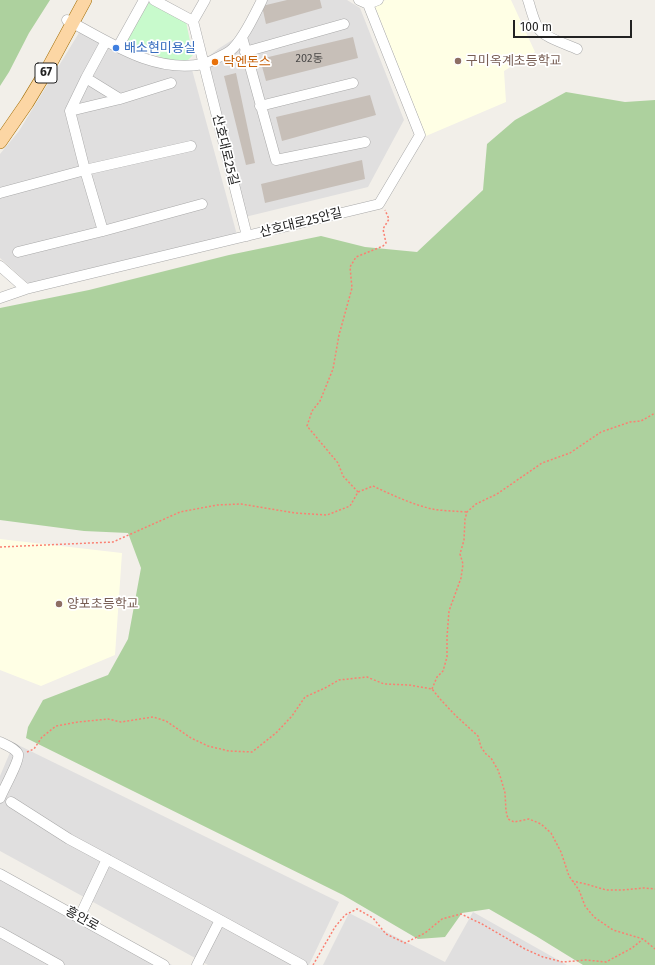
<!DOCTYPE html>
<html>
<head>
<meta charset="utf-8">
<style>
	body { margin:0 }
	#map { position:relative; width:655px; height:965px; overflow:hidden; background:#f2efe9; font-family:"Fira Sans",sans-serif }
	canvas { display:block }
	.scale { position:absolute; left:513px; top:20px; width:119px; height:18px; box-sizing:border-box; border:2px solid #222; border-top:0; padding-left:5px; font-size:12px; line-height:14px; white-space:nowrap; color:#222; -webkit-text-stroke:3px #fff; paint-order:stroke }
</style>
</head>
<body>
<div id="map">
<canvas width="655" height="965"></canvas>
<div class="scale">100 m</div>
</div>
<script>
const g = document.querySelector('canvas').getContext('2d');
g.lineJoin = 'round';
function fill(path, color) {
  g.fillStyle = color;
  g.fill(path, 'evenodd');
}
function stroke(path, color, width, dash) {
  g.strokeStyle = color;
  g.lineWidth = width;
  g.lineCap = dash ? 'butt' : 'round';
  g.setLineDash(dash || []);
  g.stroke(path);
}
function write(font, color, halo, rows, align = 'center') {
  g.font = font + ' "Fira Sans","Noto Sans KR",sans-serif';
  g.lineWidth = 3.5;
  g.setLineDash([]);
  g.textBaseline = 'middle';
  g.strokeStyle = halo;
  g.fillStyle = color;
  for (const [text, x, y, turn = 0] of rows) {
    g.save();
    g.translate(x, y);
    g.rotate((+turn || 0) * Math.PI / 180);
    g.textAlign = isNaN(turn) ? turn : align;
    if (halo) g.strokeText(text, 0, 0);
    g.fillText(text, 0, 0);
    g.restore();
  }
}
fill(new Path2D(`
	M260 0H347L360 8 404 120 368 187 245 217 204 60 218 49 237 37Z
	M85 23 111 40 153 60 191 66 237 235 31 286 0 258V154L19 131Z
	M14 743 339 902 309 965H208L0 851V776Z
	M0 873 172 965H0Z
	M473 912 567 965H323L349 913 445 962Z`), '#e0dfdf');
fill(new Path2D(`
	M386 0H511L535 52 504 71 506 102 426 136 374 4Z
	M0 539 122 553 115 655 41 686 0 670Z`), '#ffffe5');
fill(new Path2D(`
	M0 0H50L29 33 9 72 0 86Z
	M566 92 625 102 655 100V965H583L536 936 489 909 462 913 445 937 418 939 343 895 26 738 28 727 43 700 108 675 128 639 141 568 128 533 84 531 0 520V308L89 290 229 255 321 236 365 247 417 252 483 190 487 144 515 120Z`), '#add19e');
fill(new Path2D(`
	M149 2 186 22 193 55 184 64 170 61 126 42Z`), '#c8facc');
fill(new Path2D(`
	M287 0H320L322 8 266 24 262 6Z
	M353 37 358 58 266 81 260 59Z
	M236 73 255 163 246 165 224 76Z
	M370 95 376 115 282 141 276 117Z
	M362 160 365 179 265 203 261 184Z`), '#c7bfb8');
const minor = new Path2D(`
	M154 0 193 21
	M205 0 193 21 247 236
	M528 0C531 9 533 19 538 28 544 38 567 44 577 49
	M368 4 378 0
	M67 20C108 41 153 74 203 64 207 63 212 61 217 58 221 56 226 54 230 51 242 42 255 14 262 0
	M242 37 276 160 365 142
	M106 41 86 78 70 111 85 170 103 231 202 204
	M118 47 144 0
	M245 52 344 24
	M86 78 120 99 171 83
	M260 106 353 83
	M70 111 120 99
	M0 193 85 170 191 146
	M18 252 103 231
	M0 266 26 289
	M0 298 26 289 379 204 420 135 368 4 359 0
	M0 742C6 745 15 748 18 754 20 760 3 790 0 798
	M11 802 69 839 220 920 302 965
	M0 874 164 965
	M79 918 107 859
	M0 932 59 965
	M197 965 220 920`);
const major = new Path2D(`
	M0 142 27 103 47 70 85 0`);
stroke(minor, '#a9a9a9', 11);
stroke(major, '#a06b00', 14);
stroke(new Path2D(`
	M358 492 343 476 338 463 307 426 312 411 320 401 333 369 339 335 352 288 350 267 356 257 383 246 386 243 383 229 389 219 385 210
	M0 547 113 542 180 512 217 505 241 504 295 513 327 515 350 506 358 492 373 486C392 495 411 504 432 509 443 511 455 511 467 512
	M432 689 437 677 443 671 447 657V637L449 611 461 578 463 564 460 554 464 540 465 519 467 512 476 504 497 494 542 463 570 453 601 432 630 422 641 421 655 413
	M27 752 34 749 42 737 56 726 78 722 108 719 121 722 153 717 166 721 191 738 208 746 229 751 252 752 276 733 292 716 305 697 325 688 339 680 367 677 384 684 409 685 432 689 441 700 455 715 478 736 481 747 486 754 491 758 498 770 501 779 505 793 506 811 508 819 514 822 529 819 541 824 551 833 561 852 569 876 579 890 585 906 594 917 613 930 643 939 655 949
	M572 881 586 884 606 890H622L644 888 655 889
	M313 965 335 927 345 915 357 909 373 918 386 934 405 943 425 933 442 919 461 914 482 924 525 949 543 957 563 962 586 960 606 962 632 948 643 939`), '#fa8072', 1.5, [2, 2]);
stroke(minor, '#fff', 10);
stroke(major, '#fcd6a4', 13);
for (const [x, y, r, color] of [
	[116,48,4,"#3f7fe0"],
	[458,61,4,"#8d6e63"],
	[215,62,4,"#e8710a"],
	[59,604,4,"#8d6e63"]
]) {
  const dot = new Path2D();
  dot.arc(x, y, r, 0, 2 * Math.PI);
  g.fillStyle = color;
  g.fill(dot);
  stroke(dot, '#fff', 1.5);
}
write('11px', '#4b4948', null, [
	["202동",309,59]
]);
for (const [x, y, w] of [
	[46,73,22]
]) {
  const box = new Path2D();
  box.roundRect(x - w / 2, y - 10, w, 20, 3);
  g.fillStyle = '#fff';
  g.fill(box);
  stroke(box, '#222', 1);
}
write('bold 12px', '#222', null, [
	["67",46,73]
]);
write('13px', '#366cbe', '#fff', [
	["배소현미용실",124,48]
], 'left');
write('13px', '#785e54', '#fff', [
	["구미옥계초등학교",466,61],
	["양포초등학교",67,604]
], 'left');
write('13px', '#c56008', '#fff', [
	["닥엔돈스",223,62]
], 'left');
write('13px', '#222', '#fff', [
	["산호대로25길",225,150,76],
	["산호대로25안길",301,223,-14],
	["흥안로",82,919,29]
]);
</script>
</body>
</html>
